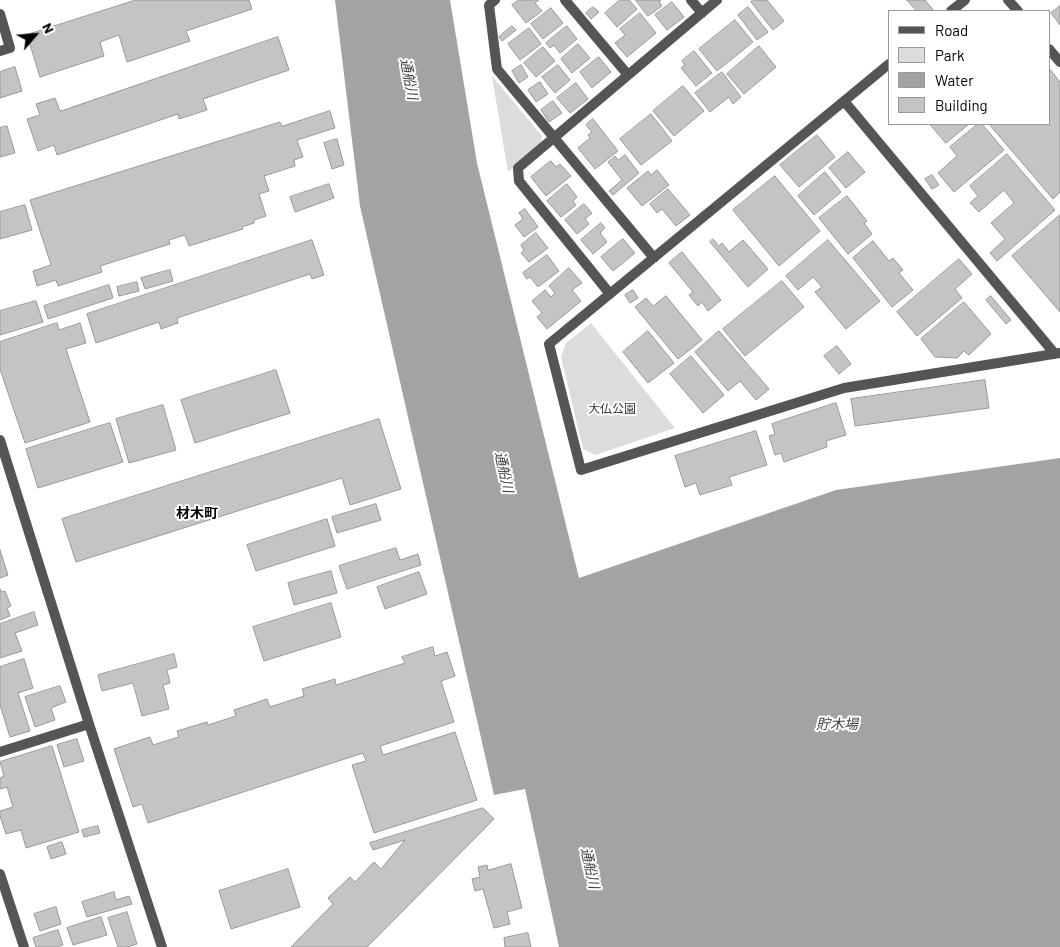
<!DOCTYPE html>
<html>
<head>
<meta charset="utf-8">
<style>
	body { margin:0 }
	#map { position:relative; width:1060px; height:947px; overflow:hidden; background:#fff; font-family:Barlow,sans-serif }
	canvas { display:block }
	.legend { position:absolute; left:888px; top:10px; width:162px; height:115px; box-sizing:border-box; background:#fff; border:1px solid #999; margin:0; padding:6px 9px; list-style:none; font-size:15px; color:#000 }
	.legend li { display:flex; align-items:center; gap:10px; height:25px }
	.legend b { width:25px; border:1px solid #999 }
	.north { position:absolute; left:10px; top:10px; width:50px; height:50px; -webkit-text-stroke:4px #fff; paint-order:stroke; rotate:63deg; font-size:14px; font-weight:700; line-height:20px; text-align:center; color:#000 }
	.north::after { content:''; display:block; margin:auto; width:18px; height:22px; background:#000; clip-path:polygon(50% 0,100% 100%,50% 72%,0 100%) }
</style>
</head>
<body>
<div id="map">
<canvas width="1060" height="947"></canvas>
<ul class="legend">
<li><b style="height:6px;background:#555"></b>Road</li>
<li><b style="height:14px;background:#dcdcdc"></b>Park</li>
<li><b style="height:14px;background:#a3a3a3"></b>Water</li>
<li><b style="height:14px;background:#c4c4c4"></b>Building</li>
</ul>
<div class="north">N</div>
</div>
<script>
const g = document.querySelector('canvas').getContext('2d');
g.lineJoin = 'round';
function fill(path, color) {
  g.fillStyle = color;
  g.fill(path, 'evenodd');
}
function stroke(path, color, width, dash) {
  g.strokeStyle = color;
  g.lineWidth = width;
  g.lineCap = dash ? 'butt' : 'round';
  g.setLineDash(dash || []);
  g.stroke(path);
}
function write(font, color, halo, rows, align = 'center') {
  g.font = font + ' Barlow,"Noto Sans JP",sans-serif';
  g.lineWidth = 4;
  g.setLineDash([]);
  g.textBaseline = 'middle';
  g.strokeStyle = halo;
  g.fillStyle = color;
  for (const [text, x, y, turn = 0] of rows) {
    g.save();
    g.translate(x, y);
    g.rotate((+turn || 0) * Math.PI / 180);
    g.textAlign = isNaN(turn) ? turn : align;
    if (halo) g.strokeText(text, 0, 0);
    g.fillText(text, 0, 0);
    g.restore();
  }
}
fill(new Path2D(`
	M492 76 542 136 541 145 508 172Z
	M591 323 675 428 595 455 583 449 561 357 566 343Z`), '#dcdcdc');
fill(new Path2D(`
	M335 0H450L477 163 579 578 836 490 1060 458V947H559L525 789 494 795 360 206Z`), '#a3a3a3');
const building = new Path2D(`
	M136 0H249L252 9 186 31 190 41 127 62 119 35 100 42 104 56 40 77 27 35Z
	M519 0H539L535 3 542 11 526 23 512 5Z
	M620 0H629L637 9 617 27 605 13Z
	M636 0H661L659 1 662 6 648 16Z
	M753 0H760L761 1 767 0 784 21 773 30 751 2Z
	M907 0H925L934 11H917Z
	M672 2 684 17 667 30 655 15Z
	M1060 6V25L1051 13Z
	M593 7 599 12 591 19 586 13Z
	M748 7 768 32 757 40 738 15Z
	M551 8 563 23 543 39 531 24Z
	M640 13 656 33 627 57 615 43 625 35 620 29Z
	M735 20 753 42 717 71 699 49Z
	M512 26 516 30 502 41 499 37Z
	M567 26 577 39 560 53 554 45 550 48 546 43Z
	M529 28 541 44 520 60 508 44Z
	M278 37 289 70 203 99 207 110 179 119 178 114 57 155 54 145 38 151 27 119 40 115 36 104 55 98 60 111Z
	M578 44 590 58 572 73 561 59Z
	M759 46 776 67 744 94 727 74Z
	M543 47 555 61 536 77 524 63Z
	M694 51 712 73 696 86 681 68 685 65 682 61Z
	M599 57 611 72 592 88 580 72Z
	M521 65 528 77 519 83 512 71Z
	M558 65 570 80 555 93 542 77Z
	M15 67 22 91 0 98V72Z
	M1049 68 1060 82V192L1053 199 989 124H1049Z
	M722 72 741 97 733 104 729 97 710 112 695 93Z
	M540 82 548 94 536 102 528 90Z
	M576 83 588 99 570 113 557 98Z
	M683 86 704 111 674 136 653 111Z
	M553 101 562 113 549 122 541 110Z
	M330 111 335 128 297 140 303 157 294 160 295 166 264 176 269 191 259 194 266 216 254 220V223L242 227 243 229 189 246 185 235 169 240 170 244 100 266 102 272 58 286 56 280 37 286 33 271 51 265 30 200 280 122 282 126Z
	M651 114 672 141 641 165 620 139Z
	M593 119 618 151 595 169 578 148 590 138 588 135 592 132 586 125Z
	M930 124H969L946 143Z
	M978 124H982L1004 150 954 192 938 173 957 156 950 147Z
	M7 126 15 153 0 157V128Z
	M817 135 835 157 799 187 780 165Z
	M337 139 344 165 332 169 324 143Z
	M848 152 865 172 846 188 829 168Z
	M1007 154 1055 210 997 261 990 253 1005 239 991 223 1014 203 1004 190 979 212 970 203 978 196 970 186Z
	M625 155 639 173 613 195 609 191 622 180 608 162 615 156 618 160Z
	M551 161 556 167 560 164 571 176 546 196 531 177Z
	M657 170 669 185 642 206 627 188 648 171 651 175Z
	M825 172 841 192 814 215 798 196Z
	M932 175 939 185 932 189 925 179Z
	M775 176 820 231 779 266 733 210Z
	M329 184 334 198 295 212 290 197Z
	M567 184 577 197 573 201 576 205 561 217 547 201Z
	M668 189 690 215 676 226 662 209 657 213 650 204Z
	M847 196 867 221 864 223 872 234 848 254 819 218Z
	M584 204 592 213 585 219 589 224 577 234 565 220Z
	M25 205 32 230 0 239V212Z
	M525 209 538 227 524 237 515 225 523 219 519 213Z
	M1060 215V312L1012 256Z
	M601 223 605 228 600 233 607 242 593 254 581 240Z
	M536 233 548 248 529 262 521 253 524 250 521 245Z
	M623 239 635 253 613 271 601 257Z
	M713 239 719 246 722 243 729 252 743 240 768 269 748 287 710 242Z
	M312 240 324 275 312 279 310 274 177 318 178 323 161 329 159 322 96 343 87 314Z
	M828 240 880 301 846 329 815 292 822 287 813 277 798 290 786 276Z
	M873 241 889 261 893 258 903 270 899 273 913 290 892 307 853 258Z
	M682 252 721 300 708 311 702 302 698 306 689 295 693 292 669 263Z
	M547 255 559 271 538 287 530 277 527 279 523 273Z
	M959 259 972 274 955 289 962 298 917 336 897 312Z
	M569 268 582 283 572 290 581 301 547 329 537 317 542 313 532 301 545 290 551 297 555 293 549 286Z
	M170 270 173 281 145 289 141 278Z
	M782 281 804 307 745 356 723 329Z
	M137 282 139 291 119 296 117 287Z
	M109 285 113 298 48 319 44 306Z
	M633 290 638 298 630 303 625 295Z
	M666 296 702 340 678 359 635 307 646 298 653 306Z
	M991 296 1011 320 1006 324 986 300Z
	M36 301 43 322 0 335V311Z
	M964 302 991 334 969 355 964 351 957 358 935 357 921 339Z
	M57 323 59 330 80 323 86 343 66 349 90 422 25 443 0 369V342Z
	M648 331 674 363 648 383 623 352Z
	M719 331 769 389 756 400 740 381 728 391 695 352Z
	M837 346 851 364 839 374 824 356Z
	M691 356 724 395 703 413 670 374Z
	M276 370 290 413 195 443 181 400Z
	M985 380 989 408 855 426 851 399Z
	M836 403 846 435 826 441 827 447 784 462 781 453 775 455 769 436 775 434 772 424Z
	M163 405 176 450 129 463 116 419Z
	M379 419 401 489 350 505 342 478 76 562 62 519Z
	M110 423 123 462 38 488 26 449Z
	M756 431 767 465 729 477 732 485 700 495 696 483 685 487 675 456Z
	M376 504 381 520 337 533 332 517Z
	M327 519 335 546 256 571 247 545Z
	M396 548 400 560 418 554 421 565 347 589 339 566Z
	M0 550 8 575 0 578Z
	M331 571 337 593 294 605 288 583Z
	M419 572 427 594 385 609 377 587Z
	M0 589 1 592 5 591 11 606 7 608 10 616 0 620Z
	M331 603 341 637 264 661 253 627Z
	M34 612 38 625 15 633 22 651 0 658V624Z
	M433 647 435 656 447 652 455 676 441 681 454 722 380 746 383 755 455 732 477 800 374 833 352 765 366 761 363 753 148 823 142 804 133 807 114 749 150 737 153 745 179 737 177 731 207 722 208 725 236 716 234 710 267 699 270 707 304 696 302 689 335 679 336 685 405 663 402 657Z
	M174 654 177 667 167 670 170 683 163 685 169 709 142 716 133 683 102 691 98 675Z
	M24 659 33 688 18 693 30 731 10 737 0 705V667Z
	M60 686 66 702 51 708 55 720 35 727 25 697Z
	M77 739 84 761 64 767 57 745Z
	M52 746 79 832 26 848 21 830 6 834 0 816V811L13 807 7 787 0 789V778L4 776 0 762Z
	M483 808 494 819 367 947H291L333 904 328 898 350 877 355 882 374 862 381 869 405 840 373 850 370 843Z
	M98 826 100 833 84 837 82 830Z
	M62 842 66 854 51 859 47 847Z
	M511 864 522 908 507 912 510 924 494 928 483 889 475 891 472 879 480 877 478 867 487 865 488 870Z
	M288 869 300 907 231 929 219 891Z
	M114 892 116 900 129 896 132 904 87 917 82 902Z
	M56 907 61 924 40 931 34 914Z
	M127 912 137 944 127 947H118L108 918Z
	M101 917 107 935 73 945 67 928Z
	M58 930 63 945 57 947H36L33 938Z
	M528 933 531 947H505L504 938Z`);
fill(building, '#c4c4c4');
stroke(building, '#999', 1);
stroke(new Path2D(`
	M495 0 489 5 497 69 654 258
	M565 0 628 75
	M691 0 702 13
	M1008 0 1018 11
	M951 11 965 0
	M0 14 10 48 0 51
	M1049 49 1060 62
	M889 64 549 344 581 470 844 388 1060 353
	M844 101 1055 354
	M610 294 519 181 518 168 717 0
	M0 440 89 724 162 947
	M0 752 89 724
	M0 874 24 947`), '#555', 10);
write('12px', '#333', '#fff', [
	["大仏公園",612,409]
]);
write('italic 14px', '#444', '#fff', [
	["通船川",409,79,79],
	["通船川",504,472,78],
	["貯木場",837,724],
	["通船川",590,868,78]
]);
write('bold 14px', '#000', '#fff', [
	["材木町",197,513]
]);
</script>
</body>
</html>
